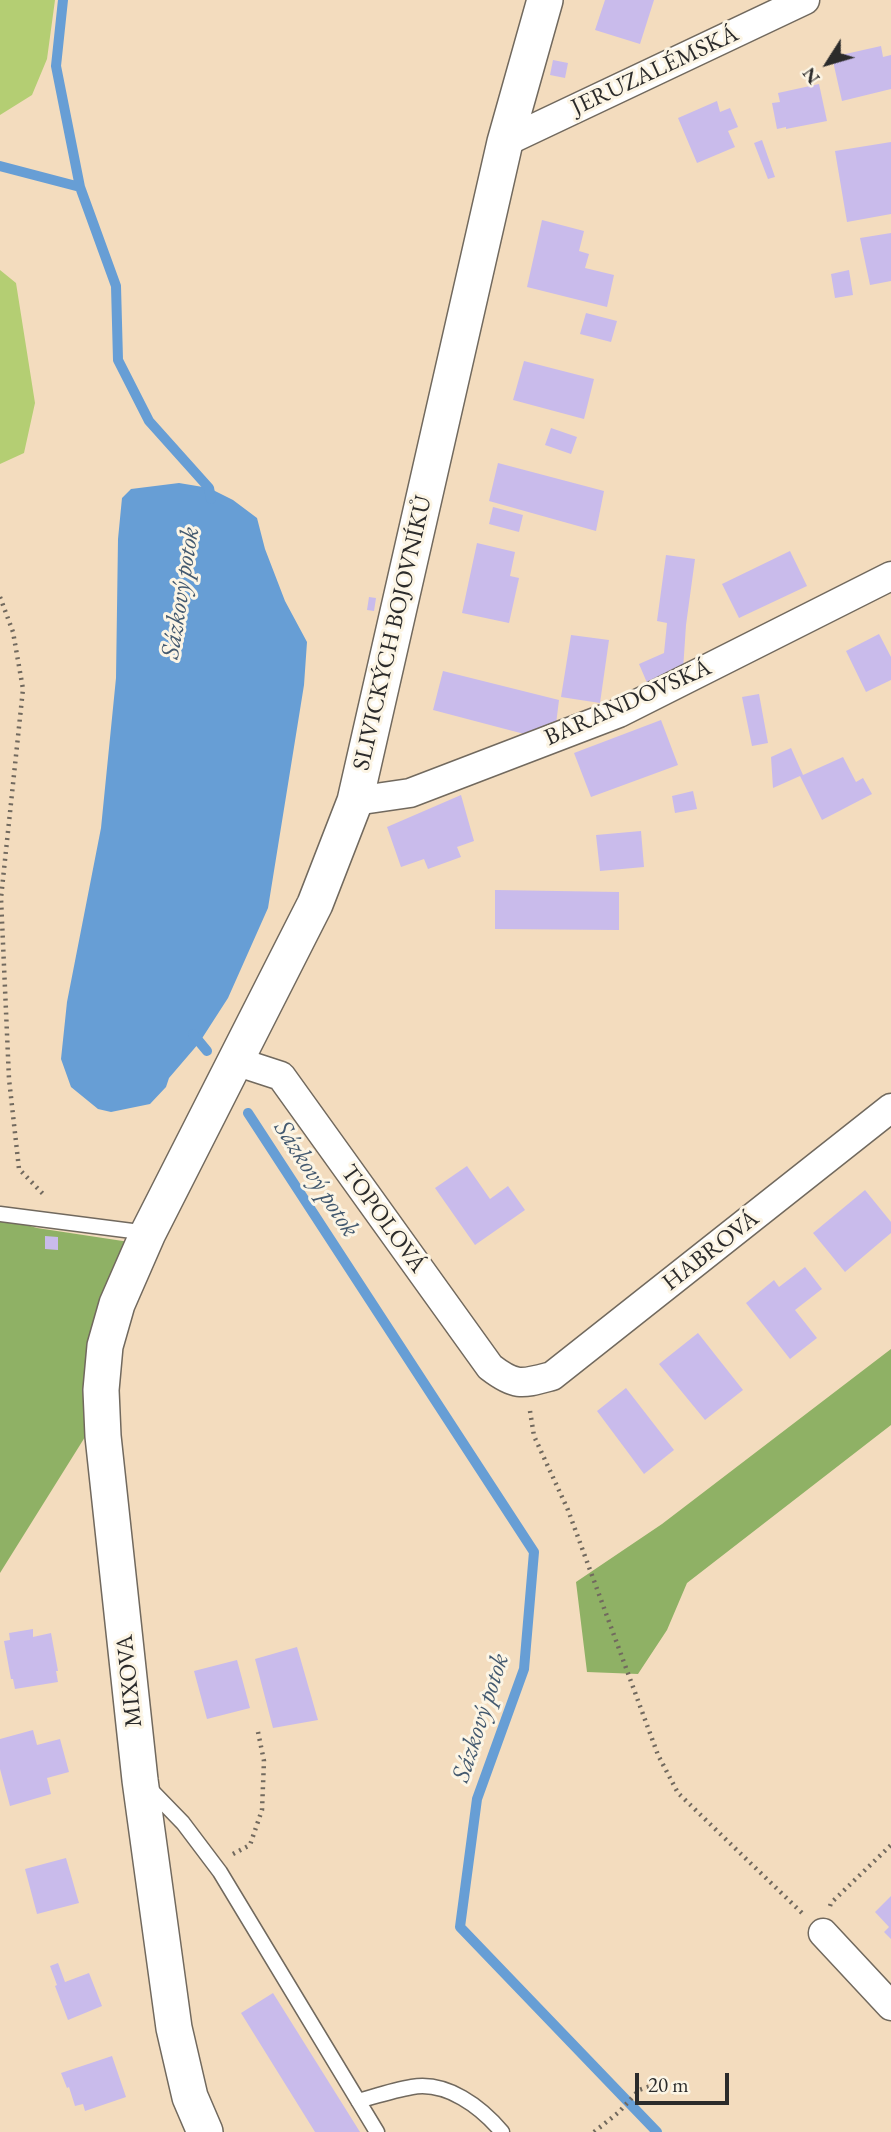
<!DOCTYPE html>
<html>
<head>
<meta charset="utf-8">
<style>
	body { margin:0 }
	#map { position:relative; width:891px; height:2132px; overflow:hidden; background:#f3dcbe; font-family:"EB Garamond",serif }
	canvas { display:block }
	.north { position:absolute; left:793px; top:28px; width:70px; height:70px; -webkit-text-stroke:5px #fcf5e5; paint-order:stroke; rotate:233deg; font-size:19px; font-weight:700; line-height:28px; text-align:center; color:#2b2b2b }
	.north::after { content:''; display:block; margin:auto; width:24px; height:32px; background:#2b2b2b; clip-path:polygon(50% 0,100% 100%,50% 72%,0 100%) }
	.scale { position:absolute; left:635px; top:2073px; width:94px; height:32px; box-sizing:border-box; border:4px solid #2b2b2b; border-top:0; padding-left:9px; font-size:21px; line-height:24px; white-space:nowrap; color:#2b2b2b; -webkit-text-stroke:5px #fcf5e5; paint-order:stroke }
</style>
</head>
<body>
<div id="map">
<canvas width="891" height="2132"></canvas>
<div class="north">N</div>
<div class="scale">20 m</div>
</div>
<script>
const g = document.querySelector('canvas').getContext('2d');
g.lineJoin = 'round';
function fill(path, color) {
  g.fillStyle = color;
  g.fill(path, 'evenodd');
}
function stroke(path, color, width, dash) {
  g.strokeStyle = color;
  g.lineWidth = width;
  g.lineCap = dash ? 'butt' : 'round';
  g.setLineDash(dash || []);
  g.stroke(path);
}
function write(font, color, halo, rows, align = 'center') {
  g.font = font + ' "EB Garamond",serif';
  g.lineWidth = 6;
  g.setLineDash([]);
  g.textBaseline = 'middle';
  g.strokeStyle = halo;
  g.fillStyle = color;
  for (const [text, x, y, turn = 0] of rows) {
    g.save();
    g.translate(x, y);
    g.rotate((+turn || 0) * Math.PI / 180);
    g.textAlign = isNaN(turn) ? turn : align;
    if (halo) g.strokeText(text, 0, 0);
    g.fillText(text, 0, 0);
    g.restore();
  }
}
fill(new Path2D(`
	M0 0H55L47 59 32 95 0 115Z
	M0 270 16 283 35 403 24 453 0 464Z`), '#b4ce73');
fill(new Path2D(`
	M0 1217 37 1228 136 1243 95 1351 85 1437 0 1573Z
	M891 1349V1425L687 1583 667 1630 638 1674 587 1672 576 1582 662 1524Z`), '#8fb165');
fill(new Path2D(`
	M179 483 209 488 233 500 257 518 265 549 285 601 307 642 304 685 268 908 228 998 199 1043 169 1078 166 1087 150 1104 111 1112 98 1109 71 1087 61 1059 67 1002 101 828 116 678 118 539 122 498 131 489Z`), '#679ed5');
stroke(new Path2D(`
	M63 0 56 66 80 187 116 286 118 360 149 421 209 488 211 499
	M0 166 80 187
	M193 1034 207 1051
	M248 1113 534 1552 524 1669 477 1799 460 1927 657 2132`), '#679ed5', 10);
fill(new Path2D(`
	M605 0H654L640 44 595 30Z
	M881 46 883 57 891 55V89L842 101 832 57Z
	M553 60 568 63 565 78 550 75Z
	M819 84 827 121 786 129V127L777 129 772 103 780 102 778 93Z
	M717 101 720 112 730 108 738 127 728 131 735 147 697 163 678 118Z
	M762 140 775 177 768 179 754 143Z
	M891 142V214L847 222 835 151Z
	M542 220 584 231 579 251 589 254 585 268 614 275 607 307 527 287Z
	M891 233V281L870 285 860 238Z
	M849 270 853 295 835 298 831 274Z
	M586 313 617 321 611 342 580 334Z
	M524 361 594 379 584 419 513 400Z
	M551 428 577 437 571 454 545 445Z
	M498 463 604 491 596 531 489 501Z
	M493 507 523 515 519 532 489 524Z
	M477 543 515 552 510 576 519 578 509 623 462 613Z
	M790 551 807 586 739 618 722 584Z
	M666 555 695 559 686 625 683 670 648 685 639 664 664 653 667 623 657 621Z
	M369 597 376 598 374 611 367 610Z
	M879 634 891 657V680L866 692 846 651Z
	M571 635 609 640 600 703 561 697Z
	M443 671 559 700 556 724 528 735 433 710Z
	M759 694 768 743 752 746 742 697Z
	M661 720 678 765 591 797 574 753Z
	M791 748 803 775 843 757 856 782 863 778 872 794 822 820 800 776 773 788 771 757Z
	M693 791 697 809 675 813 672 796Z
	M461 795 474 841 457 847 461 857 428 869 424 859 401 867 387 827Z
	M641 831 644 867 600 871 596 835Z
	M495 890 619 892V930L495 929Z
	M467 1166 490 1199 508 1186 525 1210 475 1245 435 1188Z
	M865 1190 891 1222V1233L845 1272 813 1233Z
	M45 1236 58 1237V1250L45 1249Z
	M805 1267 822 1289 795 1310 817 1338 790 1359 746 1303 774 1280 779 1287Z
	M698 1333 743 1390 705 1420 659 1364Z
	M626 1388 674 1450 644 1474 597 1411Z
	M33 1629V1637L51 1633 58 1671H56L58 1682 15 1689 13 1679H11L4 1641 10 1640 9 1633Z
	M297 1647 318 1720 273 1728 255 1659Z
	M237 1660 250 1708 207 1719 194 1671Z
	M33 1730 37 1745 60 1739 69 1772 47 1778 51 1794 10 1806 0 1769V1739Z
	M66 1858 79 1903 37 1914 25 1869Z
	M891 1896V1939L884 1932 889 1927 875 1912Z
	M58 1963 65 1982 89 1973 102 2006 68 2020 55 1986 57 1985 50 1966Z
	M273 1993 360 2132H315L241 2013Z
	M112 2056 126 2097 85 2111 83 2104 75 2106 69 2087 67 2088 61 2073Z`), '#c9bbeb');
const service = new Path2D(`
	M0 1214 148 1233
	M149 1788 183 1823 220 1872 377 2132
	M358 2101C376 2096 394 2090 412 2087 447 2081 481 2107 502 2132`);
const minor = new Path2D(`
	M505 142 805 0
	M355 801 410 793 619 713 891 576
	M235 1061 281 1076 490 1367C516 1387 522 1384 552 1376L891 1108
	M823 1933 891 2006`);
const tertiary = new Path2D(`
	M205 2132 190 2097 174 2028 140 1780 103 1436 101 1390 105 1346 117 1304 148 1233 315 904 355 801 505 142 545 0`);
stroke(service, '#71695e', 17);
stroke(minor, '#71695e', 31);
stroke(tertiary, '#71695e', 38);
stroke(new Path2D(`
	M0 597 13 632 23 689 1 898 9 1079 19 1169 45 1196
	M530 1411 534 1436 568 1510 658 1755 678 1793 802 1913
	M233 1854 250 1845 262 1810 264 1761 258 1732
	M830 1906 831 1903 891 1845
	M594 2132 619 2112 639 2090 657 2084 675 2093`), '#71695e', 4.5, [2, 5]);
stroke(service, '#fff', 14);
stroke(minor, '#fff', 28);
stroke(tertiary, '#fff', 35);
write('24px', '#2b2b2b', '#fcf5e5', [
	["JERUZALÉMSKÁ",655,71,-25],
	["SLIVICKÝCH BOJOVNÍKŮ",393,633,-77],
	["BARANDOVSKÁ",628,703,-24],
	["TOPOLOVÁ",383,1219,54],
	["HABROVÁ",711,1251,-38],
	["MIXOVA",130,1681,-96]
]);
write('italic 26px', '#43596f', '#fcf5e5', [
	["Sázkový potok",181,593,-81],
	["Sázkový potok",316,1179,57],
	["Sázkový potok",481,1718,-72]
]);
</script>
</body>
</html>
